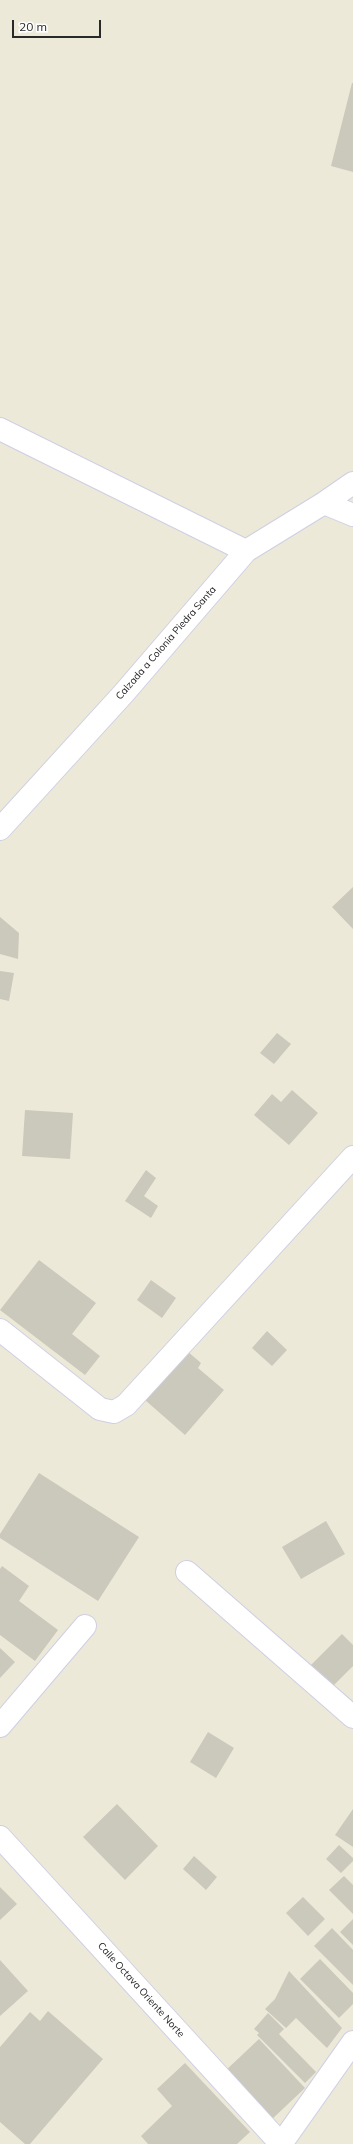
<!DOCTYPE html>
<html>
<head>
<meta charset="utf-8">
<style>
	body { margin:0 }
	#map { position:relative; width:353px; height:2144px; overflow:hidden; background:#ede9d9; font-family:Mulish,sans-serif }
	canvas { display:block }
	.scale { position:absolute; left:12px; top:20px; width:89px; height:18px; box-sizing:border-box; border:2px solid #292929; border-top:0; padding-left:5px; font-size:12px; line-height:14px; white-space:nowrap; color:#292929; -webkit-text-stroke:3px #fff; paint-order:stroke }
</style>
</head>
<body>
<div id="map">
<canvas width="353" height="2144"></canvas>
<div class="scale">20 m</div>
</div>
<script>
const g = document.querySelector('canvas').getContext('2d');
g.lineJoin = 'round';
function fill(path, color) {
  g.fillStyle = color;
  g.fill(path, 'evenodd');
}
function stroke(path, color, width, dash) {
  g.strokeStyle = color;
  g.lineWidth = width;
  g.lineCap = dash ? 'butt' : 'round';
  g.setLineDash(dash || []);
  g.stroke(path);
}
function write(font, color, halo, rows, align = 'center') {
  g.font = font + ' Mulish,sans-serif';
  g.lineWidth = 4;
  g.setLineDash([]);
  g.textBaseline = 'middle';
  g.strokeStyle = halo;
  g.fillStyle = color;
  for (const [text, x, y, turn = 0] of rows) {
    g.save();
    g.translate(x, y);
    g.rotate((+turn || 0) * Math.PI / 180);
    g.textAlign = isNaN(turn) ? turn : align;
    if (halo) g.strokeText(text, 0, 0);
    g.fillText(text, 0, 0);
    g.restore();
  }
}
fill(new Path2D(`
	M352 83H353V172L331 166Z
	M353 887V929L332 907Z
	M0 917 19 933 18 959 0 954Z
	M0 971 14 973 9 1001 0 999Z
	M277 1033 291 1044 274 1064 260 1053Z
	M292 1090 318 1113 289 1145 254 1115 272 1094 281 1102Z
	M25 1110 73 1113 70 1159 22 1156Z
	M146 1170 156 1178 144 1196 158 1206 151 1218 125 1201Z
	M39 1260 96 1303 72 1334 100 1356 85 1375 0 1310Z
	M151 1280 176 1298 162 1318 137 1300Z
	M267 1331 287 1350 272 1366 252 1348Z
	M187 1351 201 1363 198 1368 224 1390 185 1435 145 1400Z
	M39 1473 139 1537 98 1601 0 1538V1534Z
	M326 1521 345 1554 301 1579 282 1547Z
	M2 1566 29 1586 19 1601 58 1630 35 1661 0 1635V1569Z
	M342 1634 353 1645V1666L328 1691 307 1669Z
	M0 1648 15 1662 0 1678Z
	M208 1732 234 1748 216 1778 190 1762Z
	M117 1804 158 1846 125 1880 83 1837Z
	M353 1809V1847L335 1835Z
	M339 1845 353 1858V1861L341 1873 326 1859Z
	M194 1856 217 1877 206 1890 183 1869Z
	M344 1876 353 1885V1914L329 1890Z
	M0 1887 17 1904 0 1920Z
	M303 1897 325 1919 308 1936 286 1913Z
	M353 1919V1945L340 1932Z
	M332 1928 353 1950V1985L314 1946Z
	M320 1959 353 1993V2004L339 2018 300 1979Z
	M0 1960 28 1991 0 2016Z
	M289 1971 342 2028 327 2048 296 2018 286 2028 265 2009 275 1999Z
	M48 2011 103 2059 30 2144H25L0 2122V2047L30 2012 40 2021Z
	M268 2013 284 2029 279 2034 316 2072 305 2083 257 2035 259 2033 254 2029Z
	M259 2039 305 2088 270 2121 224 2072Z
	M185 2063 250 2132 237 2144H148L141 2136 172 2106 157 2089Z`), '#cbc8bc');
const street = new Path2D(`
	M0 429 246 551
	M324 503 353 515
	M0 829 124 693 246 551 324 503 353 483
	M0 1330 100 1409 114 1412 126 1405 353 1157
	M187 1572 353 1717
	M0 1726 85 1626
	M0 1837 281 2144
	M281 2144 353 2042`);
stroke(street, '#cfcfe4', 24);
stroke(street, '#fff', 22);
write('10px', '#292929', '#fff', [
	["Calzada a Colonia Piedra Santa",166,643,-49],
	["Calle Octava Oriente Norte",141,1990,48]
]);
</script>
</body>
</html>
